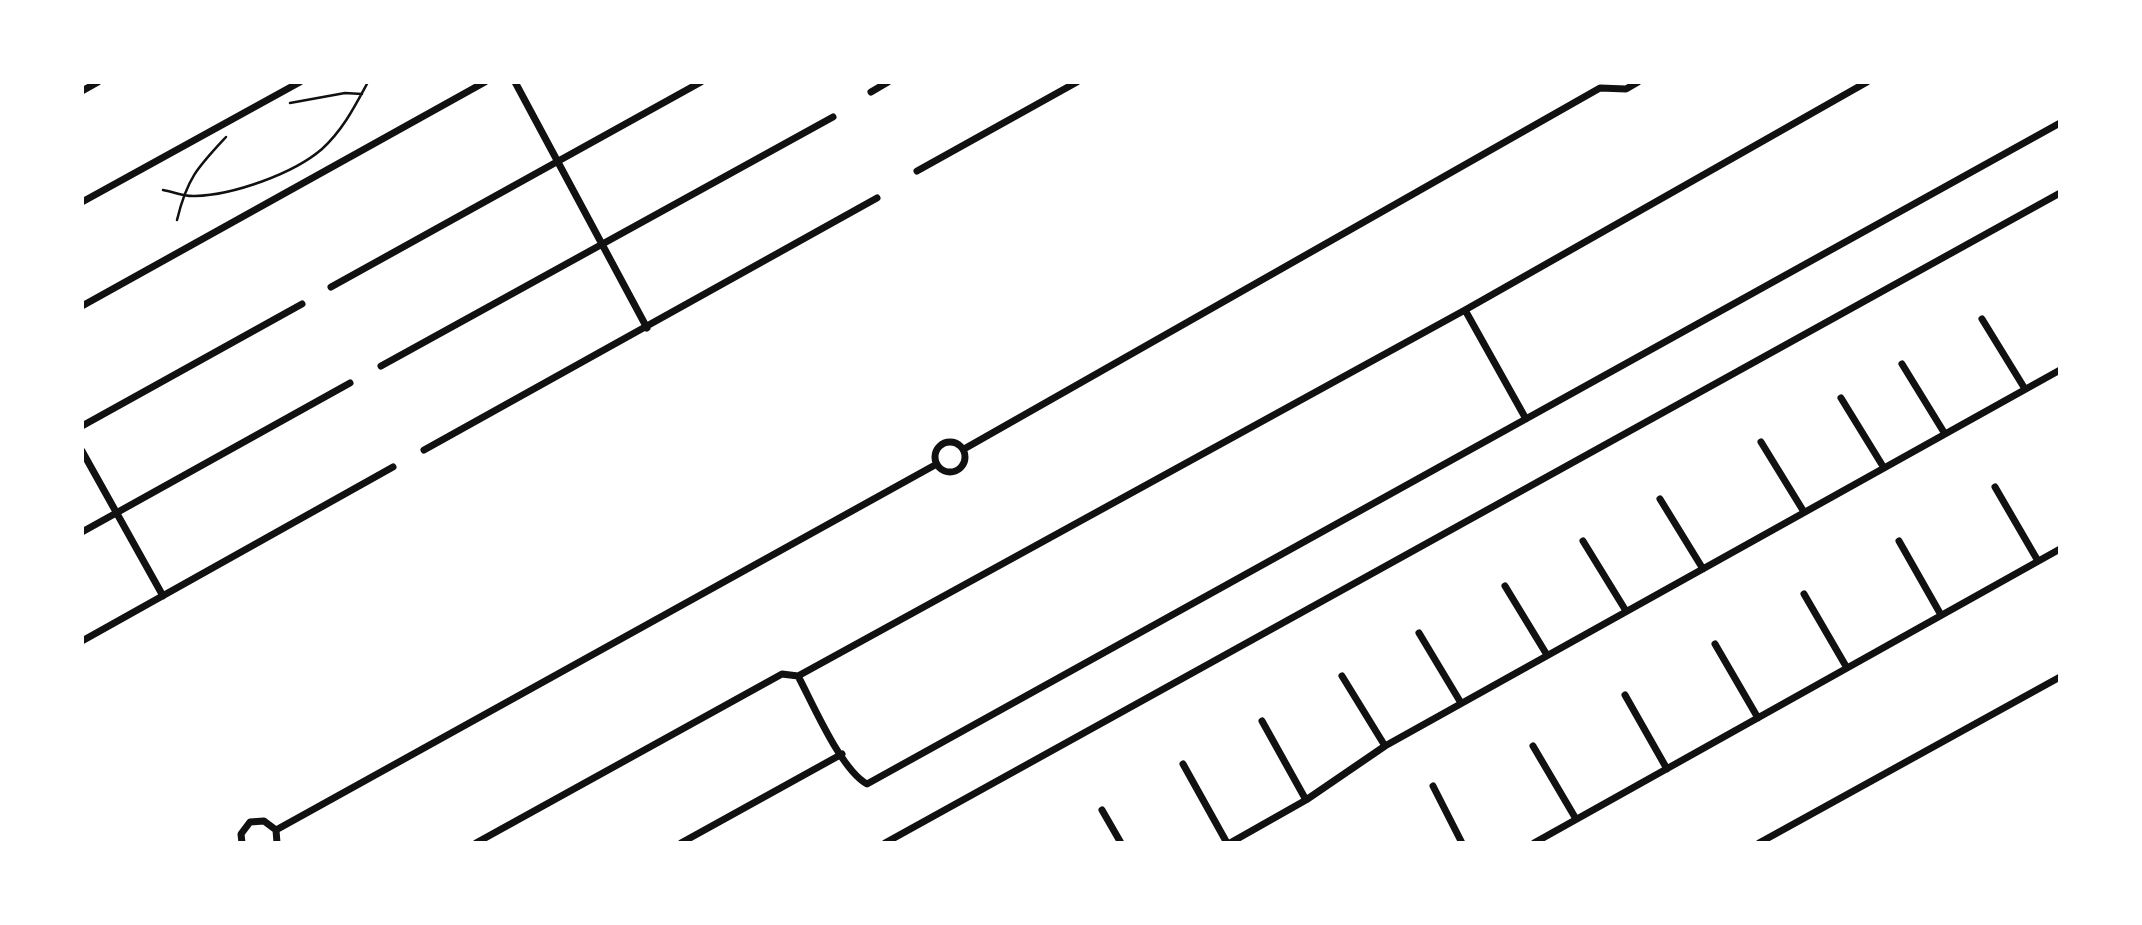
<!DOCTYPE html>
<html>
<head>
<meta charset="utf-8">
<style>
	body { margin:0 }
	#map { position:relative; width:2142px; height:925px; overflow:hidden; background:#fff; font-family:"Zilla Slab",serif }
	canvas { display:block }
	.frame { position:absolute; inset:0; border:84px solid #fff; pointer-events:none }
</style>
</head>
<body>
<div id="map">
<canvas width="2142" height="925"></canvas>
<div class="frame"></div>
</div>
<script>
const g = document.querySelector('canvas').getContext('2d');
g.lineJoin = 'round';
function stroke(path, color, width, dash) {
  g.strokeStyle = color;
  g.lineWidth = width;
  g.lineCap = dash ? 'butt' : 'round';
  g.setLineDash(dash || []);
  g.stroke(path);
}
stroke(new Path2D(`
	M290 103 345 93 362 94
	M163 190C174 192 185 197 195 196 233 195 293 174 322 149 343 130 355 106 368 82
	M177 220C187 178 198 167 226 137`), '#111', 2.5);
stroke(new Path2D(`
	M515 82 647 328
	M82 91 98 82
	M871 92 888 82
	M917 171 1077 82
	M82 202 300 82
	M331 287 701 82
	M82 306 485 82
	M1465 310 1526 419
	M1982 319 2025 389
	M1902 364 1945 434
	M381 366 833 117
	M1841 398 1884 468
	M82 426 302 304
	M935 457a15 15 0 1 1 30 0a15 15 0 1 1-30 0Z
	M1761 442 1804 512
	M964 449 1600 88 1626 89 1638 82
	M424 450 877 198
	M82 451 163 596
	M1995 487 2038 561
	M1660 499 1703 569
	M82 532 350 383
	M1583 541 1626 611
	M1899 541 1941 615
	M1505 586 1547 655
	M1804 594 1847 668
	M1419 633 1461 703
	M82 641 393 467
	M1715 644 1758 718
	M798 676C813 704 841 770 867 784L2060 123
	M1342 676 1385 746
	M1625 695 1667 769
	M1262 721 1306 800
	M1533 746 1576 819
	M1183 764 1227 843
	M1433 786 1462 843
	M1102 810 1121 843
	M276 830 935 465
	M242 843 241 834 250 822 264 821 276 830 277 843
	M476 843 782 674 798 676 1465 310 1867 82
	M681 843 842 754
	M885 843 2060 193
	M1230 843 1306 800 1385 746 2060 370
	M1534 843 2060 549
	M1759 843 2060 677`), '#111', 7);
</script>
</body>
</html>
